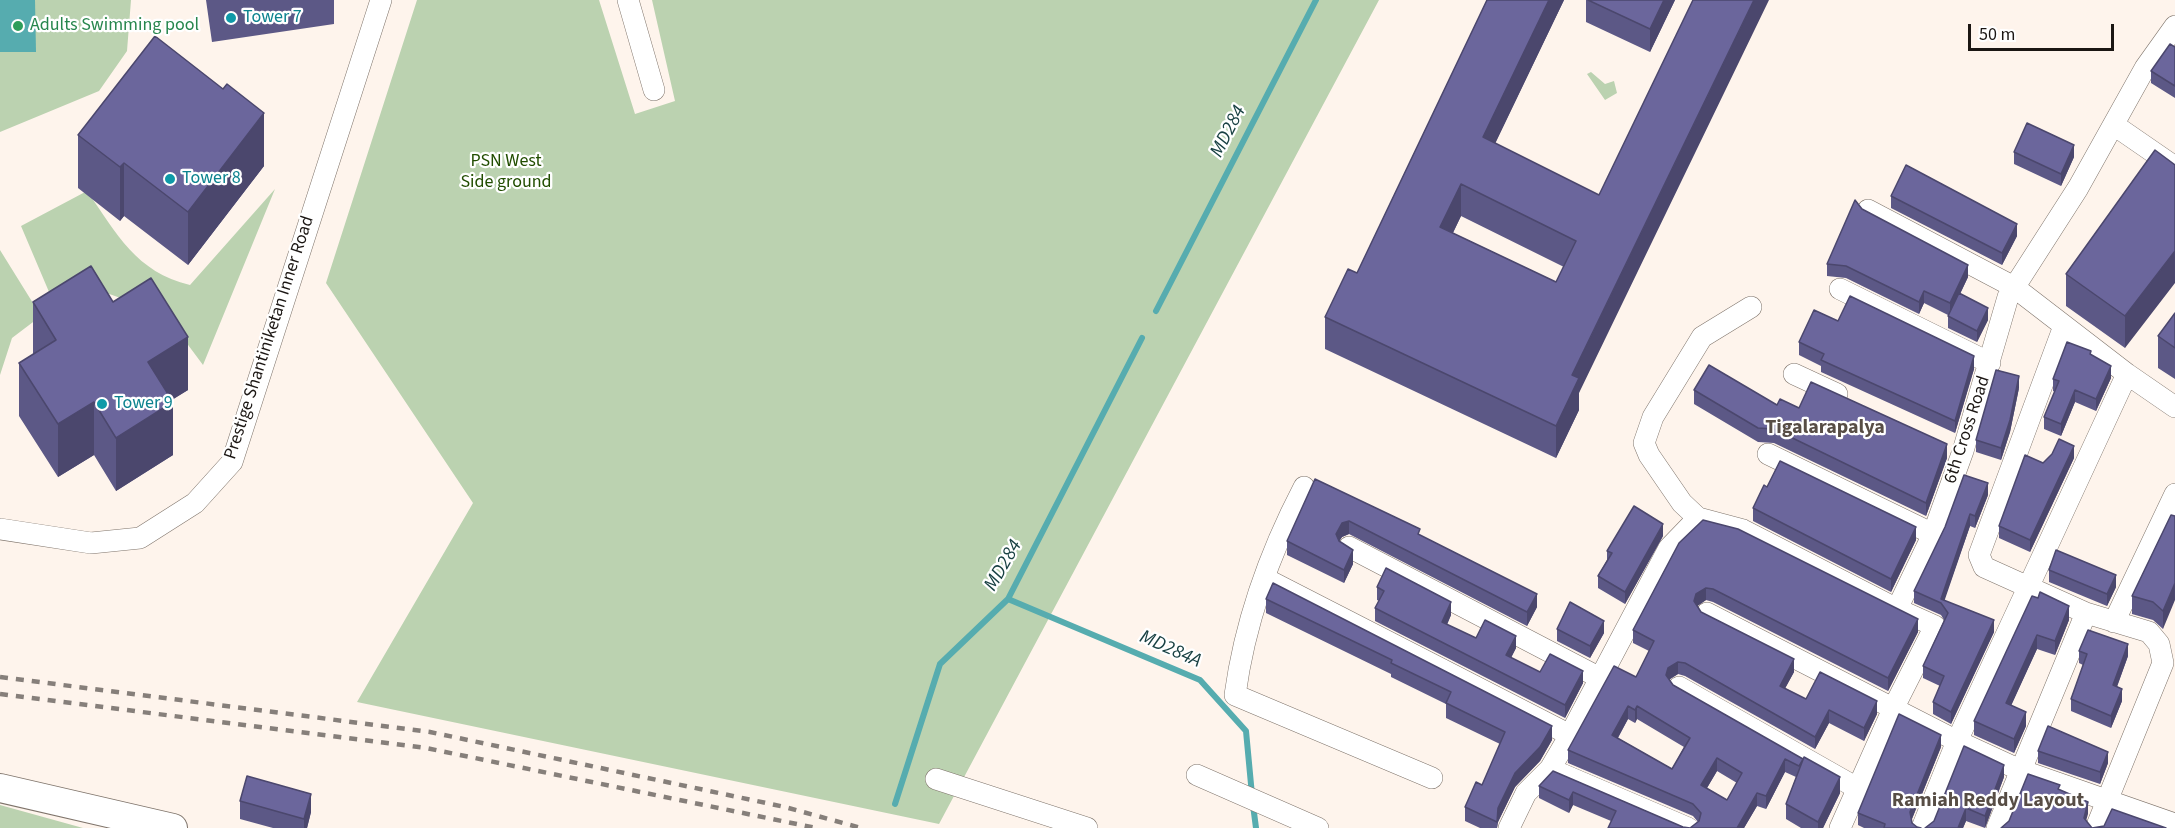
<!DOCTYPE html>
<html>
<head>
<meta charset="utf-8">
<style>
	body { margin:0 }
	#map { position:relative; width:2175px; height:828px; overflow:hidden; background:#fef4ec; font-family:"Source Sans 3",sans-serif }
	canvas { display:block }
	.scale { position:absolute; left:1968px; top:24px; width:146px; height:27px; box-sizing:border-box; border:3px solid #1b1613; border-top:0; padding-left:8px; font-size:18px; line-height:21px; white-space:nowrap; color:#1b1613; -webkit-text-stroke:4px #fff; paint-order:stroke }
</style>
</head>
<body>
<div id="map">
<canvas width="2175" height="828"></canvas>
<div class="scale">50 m</div>
</div>
<script>
const g = document.querySelector('canvas').getContext('2d');
g.lineJoin = 'round';
function fill(path, color) {
  g.fillStyle = color;
  g.fill(path, 'evenodd');
}
function stroke(path, color, width, dash) {
  g.strokeStyle = color;
  g.lineWidth = width;
  g.lineCap = dash ? 'butt' : 'round';
  g.setLineDash(dash || []);
  g.stroke(path);
}
function write(font, color, halo, rows, align = 'center') {
  g.font = font + ' "Source Sans 3",sans-serif';
  g.lineWidth = 4.5;
  g.setLineDash([]);
  g.textBaseline = 'middle';
  g.strokeStyle = halo;
  g.fillStyle = color;
  for (const [text, x, y, turn = 0] of rows) {
    g.save();
    g.translate(x, y);
    g.rotate((+turn || 0) * Math.PI / 180);
    g.textAlign = isNaN(turn) ? turn : align;
    if (halo) g.strokeText(text, 0, 0);
    g.fillText(text, 0, 0);
    g.restore();
  }
}
fill(new Path2D(`
	M0 0H131L127 51 99 91 0 132Z
	M417 0H599L635 114 675 101 652 0H1379L939 824 357 702 473 503 326 283Z
	M1591 72 1605 84 1614 81 1617 93 1605 100 1587 74Z
	M275 189 203 365 165 314 101 291 55 306 21 226 87 191C117 234 136 272 190 285Z
	M0 250 41 316 12 338 0 375Z
	M0 805 83 828H0Z`), '#bbd2b0');
fill(new Path2D(`
	M0 0H35L36 52H0Z`), '#56acaf');
stroke(new Path2D(`
	M1156 311 1316 0
	M1008 599 1200 680 1246 731 1252 795
	M895 804 940 664 1008 599 1142 338
	M1253 805 1256 828`), '#56acaf', 6);
const street = new Path2D(`
	M628 0 654 90
	M2114 125 2175 167
	M1868 210 2014 287 2127 374 2175 407
	M1840 289 1990 363
	M1751 307 1702 337 1653 417 1644 443 1649 455 1682 503 1698 518 1743 530 1897 609
	M2064 326 1979 555 1984 567 2086 613 2149 632 2159 644 2163 663 2096 828
	M1794 374 1837 394
	M1768 454 1933 534
	M1304 487C1270 552 1245 621 1235 695L1432 778
	M0 529 91 543 140 538 195 503 232 462 381 0
	M1349 547 1600 678
	M1264 578 1570 735
	M1707 613 1957 741 2020 770 2175 824
	M2114 622 2175 494
	M1679 687 1857 788
	M1550 769 1688 828
	M1197 775 1318 828
	M936 779 1087 828
	M1509 828 1526 793 1550 769 1570 735 1669 548 1698 518
	M1840 828 1893 709 1935 626 1897 609 1933 534 1963 451 2008 297 2078 188 2145 68 2175 26
	M1922 828 1957 741 2127 374
	M1997 828 2086 613`);
const secondary = new Path2D(`
	M0 788 173 828`);
stroke(street, '#7f746b', 22);
stroke(secondary, '#7f746b', 30);
stroke(street, '#fff', 21);
stroke(secondary, '#fff', 28);
stroke(new Path2D(`
	M0 677 430 732 785 807 861 828
	M0 694 426 748 816 828`), '#867f7a', 4.5, [8, 8]);
fill(new Path2D(`
	M206 0H334V24L212 42Z
	M1487 0H1564L1495 143 1599 195 1579 393V410L1556 458 1325 349V317L1357 273ZM1461 216 1564 267 1556 282 1453 233Z
	M1586 0H1675L1650 52 1586 22Z
	M2175 47V98L2151 83V71Z
	M223 89 264 166 188 265 124 216 120 221 78 188V135Z
	M2155 150 2125 348 2066 306V274Z
	M2014 152 2074 157 2061 186 2014 164Z
	M1891 196 2017 236 2002 265 1891 208Z
	M1862 209 1968 277 1960 294 1988 320 1977 342 1948 328V315L1924 303 1919 314 1846 278 1827 276V264Z
	M33 302H113L188 390 171 400 173 455 116 491 94 455 58 477 19 416V363L33 355Z
	M2175 313V379L2158 368V336Z
	M1838 321 1974 369 1955 433 1821 372V366L1799 355V342Z
	M2091 355 2111 378 2096 411 2075 402 2061 436 2044 429V417L2055 392 2053 391V379Z
	M2019 388 2010 432 2001 460 1976 452V440Z
	M1694 390 1799 408 1947 458 1926 516 1774 443 1758 442 1694 404Z
	M2074 458 2030 552 1999 538V526L2043 463Z
	M1315 479 1420 536 1537 607 1527 626 1349 534 1342 537 1339 541 1353 564 1344 583 1287 555V541Z
	M1988 495 1975 528 1970 526 1944 600 1994 632 1951 724 1933 714V702L1940 686 1923 678V666L1944 620 1941 615 1914 603V591L1945 527Z
	M1753 508 1916 540 1891 592 1753 521Z
	M2171 515 2163 629 2153 620 2132 614V596Z
	M1663 536 1625 604 1598 588V576L1607 560V551Z
	M1679 543 1918 632 1888 691 1713 602 1706 600 1697 606 1701 612 1794 672 1785 688 1806 699 1877 714 1864 741 1829 723 1815 749 1685 676 1678 674 1669 680 1673 685 1803 759 1840 793 1823 828H1801L1786 819V804L1796 777 1785 772 1766 809 1757 806 1744 828H1608L1611 821 1573 805 1569 813 1539 798V786L1553 771 1683 827 1690 828 1698 822 1693 816 1568 763V750L1636 677 1649 651 1633 643V630ZM1628 719 1635 723 1637 719 1684 747 1672 769 1618 738ZM1717 771 1737 783 1727 800 1707 788Z
	M2049 570 2116 587 2107 606 2049 582Z
	M1273 583 1552 740 1540 761 1515 787 1498 822 1497 828H1480L1465 821V807L1482 785 1500 744 1446 718V704L1391 677V674L1266 613V599Z
	M1377 587 1451 615 1447 625 1476 638 1516 648 1511 658 1540 672 1583 683 1565 718 1375 621V608L1379 601 1377 600Z
	M2038 598 2069 620 2055 655 2037 649 2011 705 2026 726 2014 753 1974 735V721Z
	M1557 629 1604 633 1590 658 1557 641Z
	M2079 651 2128 656 2117 687 2122 701 2111 728 2071 711V699L2083 665 2079 663Z
	M1941 747 1911 821 1912 823 1917 827 1921 828H1864L1858 825V813Z
	M2038 751 2108 763 2100 784 2038 763Z
	M2004 777 1985 828 1966 821 1963 828H1925Z
	M240 801 311 812 307 828H273L240 819Z`), '#5c5886');
fill(new Path2D(`
	M1549 0H1564L1483 169V137Z
	M1664 0H1675L1650 52V29Z
	M1754 0H1769L1579 393V410L1556 458V426L1572 375Z
	M264 113V166L188 265V212Z
	M2074 145V157L2061 186V174Z
	M124 163V216L120 221V167Z
	M1461 184V216L1440 259V227Z
	M2017 224V236L2002 265V253Z
	M2175 251V283L2125 348V316Z
	M1968 265V277L1950 315V303Z
	M1924 291V303L1919 314V302Z
	M1988 308V320L1977 342V331Z
	M188 337V390L148 415V362Z
	M1974 356V369L1955 433V421Z
	M2111 366V378L2096 411V399Z
	M2019 376V388L2010 432 2001 460V448Z
	M2075 390V402L2061 436V424Z
	M94 402V455L58 477V424Z
	M173 402V455L116 491V438Z
	M1947 444V458L1926 516V503Z
	M2074 446V458L2030 552V540Z
	M1988 483V495L1975 528V516Z
	M1970 514V526L1943 605 1941 599Z
	M1349 521V534L1342 537 1336 547V534L1342 523Z
	M1663 524V536L1625 604V592Z
	M1916 527V540L1891 592V579Z
	M1353 550V564L1344 583V570Z
	M2116 575V587L2107 606V594Z
	M2175 583V600L2163 629V611Z
	M1706 588V600L1696 607 1694 601 1696 594Z
	M1537 594V607L1527 626V612Z
	M1451 602V615L1442 635V622Z
	M2069 606V620L2055 655V641Z
	M1918 619V632L1888 691V678Z
	M1994 620V632L1951 724V712Z
	M1604 621V633L1590 658V646Z
	M2037 635V649L2006 717V703Z
	M1516 636V648L1506 667V655Z
	M2128 644V656L2113 697V685Z
	M1794 659V672L1780 698V686Z
	M1678 662V674L1668 680 1666 675 1668 668Z
	M1583 671V683L1565 718V705Z
	M2122 689V701L2111 728V716Z
	M1877 701V714L1864 741V728Z
	M1628 706V719L1612 748V735Z
	M1637 706V719L1635 723V710Z
	M1829 710V723L1815 749V737Z
	M2026 712V726L2014 753V739Z
	M1552 726V740L1540 761 1515 787 1498 822 1497 828 1498 808 1515 773Z
	M1941 735V747L1910 824V812Z
	M2108 752V763L2100 784V772Z
	M1717 758V771L1701 798V785Z
	M1785 759V772L1766 809V796Z
	M2004 765V777L1985 828V816Z
	M1840 777V793L1823 828H1818V822Z
	M1573 792V805L1569 813V800Z
	M1757 793V806L1744 828H1737Z
	M311 794V812L307 828H304V819Z
	M2088 802V814L2084 828V818Z
	M1966 808V821L1963 828H1958Z`), '#4b476d');
const building = new Path2D(`
	M1487 0H1549L1483 137 1599 195 1693 0H1754L1572 375 1579 378 1556 426 1325 317 1348 269 1357 273ZM1461 184 1576 241 1556 282 1440 227Z
	M1588 0H1664L1650 29Z
	M155 36 223 89 227 84 264 113 188 212 124 163 120 167 78 135Z
	M2170 44 2175 47V86L2151 71Z
	M2027 123 2074 145 2061 174 2014 152Z
	M2155 150 2175 165V251L2125 316 2066 274Z
	M1906 165 2017 224 2002 253 1891 196Z
	M1855 200 1862 209 1968 265 1950 303 1924 291 1919 302 1846 266 1827 264Z
	M91 266 113 302 151 278 188 337 148 362 173 402 116 438 94 402 58 424 19 363 56 340 33 302Z
	M1959 293 1988 308 1977 331 1948 316Z
	M1850 296 1974 356 1955 421 1821 360 1824 354 1799 342 1814 310 1838 321Z
	M2175 313V348L2158 336Z
	M2067 342 2091 351 2090 354 2111 366 2096 399 2075 390 2061 424 2044 417 2059 381 2053 379Z
	M1709 365 1777 405 1780 399 1799 408 1811 382 1947 444 1926 503 1774 429 1758 428 1694 390Z
	M1996 370 2019 376 2010 420 2001 448 1976 440Z
	M2059 439 2074 446 2030 540 1999 526 2025 455 2043 463 2052 454Z
	M1780 461 1916 527 1891 579 1753 508 1764 485 1767 487Z
	M1964 475 1988 483 1975 516 1970 514 1941 599 1994 620 1951 712 1933 702 1944 676 1923 666 1948 613 1941 603 1914 591 1945 527Z
	M1315 479 1420 529 1418 534 1537 594 1527 612 1349 521 1342 523 1336 534 1339 541 1353 550 1344 570 1287 541Z
	M1634 506 1663 524 1625 592 1598 576 1612 553 1607 551Z
	M2171 515 2175 516V583L2163 611 2153 602 2132 596Z
	M1703 520 1738 529 1918 619 1888 678 1713 589 1706 588 1696 594 1694 601 1701 612 1794 659 1780 686 1806 699 1820 672 1877 701 1864 728 1829 710 1815 737 1685 663 1678 662 1668 668 1666 675 1673 685 1803 759 1799 766 1785 759 1766 796 1757 793 1737 828H1608L1616 811 1573 792 1569 800 1539 786 1553 771 1683 827 1690 828 1699 821 1701 813 1693 804 1568 750 1614 666 1636 677 1654 641 1633 630 1679 543ZM1628 706 1635 710 1637 706 1690 738 1672 769 1612 735ZM1717 758 1742 773 1727 800 1701 785Z
	M2056 550 2116 575 2107 594 2049 570Z
	M1386 568 1451 602 1442 622 1476 638 1485 620 1516 636 1506 655 1540 672 1550 654 1583 671 1565 705 1375 608 1384 591 1377 587Z
	M1273 583 1552 726 1540 747 1515 773 1498 808 1497 822 1465 807 1476 782 1482 785 1505 732 1446 703 1451 692 1391 663 1392 660 1266 599Z
	M2040 592 2069 606 2055 641 2037 635 2006 703 2026 712 2014 739 1974 721 2032 596 2038 598Z
	M1570 602 1604 621 1590 646 1557 629Z
	M2088 630 2128 644 2113 685 2122 689 2111 716 2071 699 2087 654 2079 651Z
	M1899 714 1941 735 1910 812 1912 823 1917 827 1921 828H1884L1885 824 1858 813Z
	M2048 726 2108 752 2100 772 2038 751Z
	M1964 746 2004 765 1985 816 1966 808 1958 828H1925L1934 821Z
	M1804 757 1840 777 1818 822 1786 804Z
	M2028 774 2060 785 2058 789 2088 802 2084 818 2092 828 2104 826 2112 809 2166 828H2001L2009 821Z
	M247 776 311 794 304 819 240 801Z`);
fill(building, '#6b669c');
stroke(building, '#4b476d', 1.5);
for (const [x, y, r, color] of [
	[231,18,6,"#0f9aa8"],
	[18,26,6,"#2e9e5b"],
	[170,179,6,"#0f9aa8"],
	[102,404,6,"#0f9aa8"]
]) {
  const dot = new Path2D();
  dot.arc(x, y, r, 0, 2 * Math.PI);
  g.fillStyle = color;
  g.fill(dot);
  stroke(dot, '#fff', 2);
}
write('18px', '#0d838f', '#fff', [
	["Tower 7",243,18],
	["Tower 8",182,179],
	["Tower 9",114,404]
], 'left');
write('18px', '#27864d', '#fff', [
	["Adults Swimming pool",30,26]
], 'left');
write('18px', '#214d00', '#fff', [
	["PSN West",506,162],
	["Side ground",506,183]
]);
write('18px', '#1b1613', '#fff', [
	["Prestige Shantiniketan Inner Road",270,338,-72],
	["6th Cross Road",1968,430,-72]
]);
write('italic 20px', '#194143', '#fff', [
	["MD284",1229,132,-63],
	["MD284",1004,566,-60],
	["MD284A",1170,650,24]
]);
write('bold 20px', '#574d45', '#fff', [
	["Tigalarapalya",1825,429],
	["Ramiah Reddy Layout",1988,802]
]);
</script>
</body>
</html>
